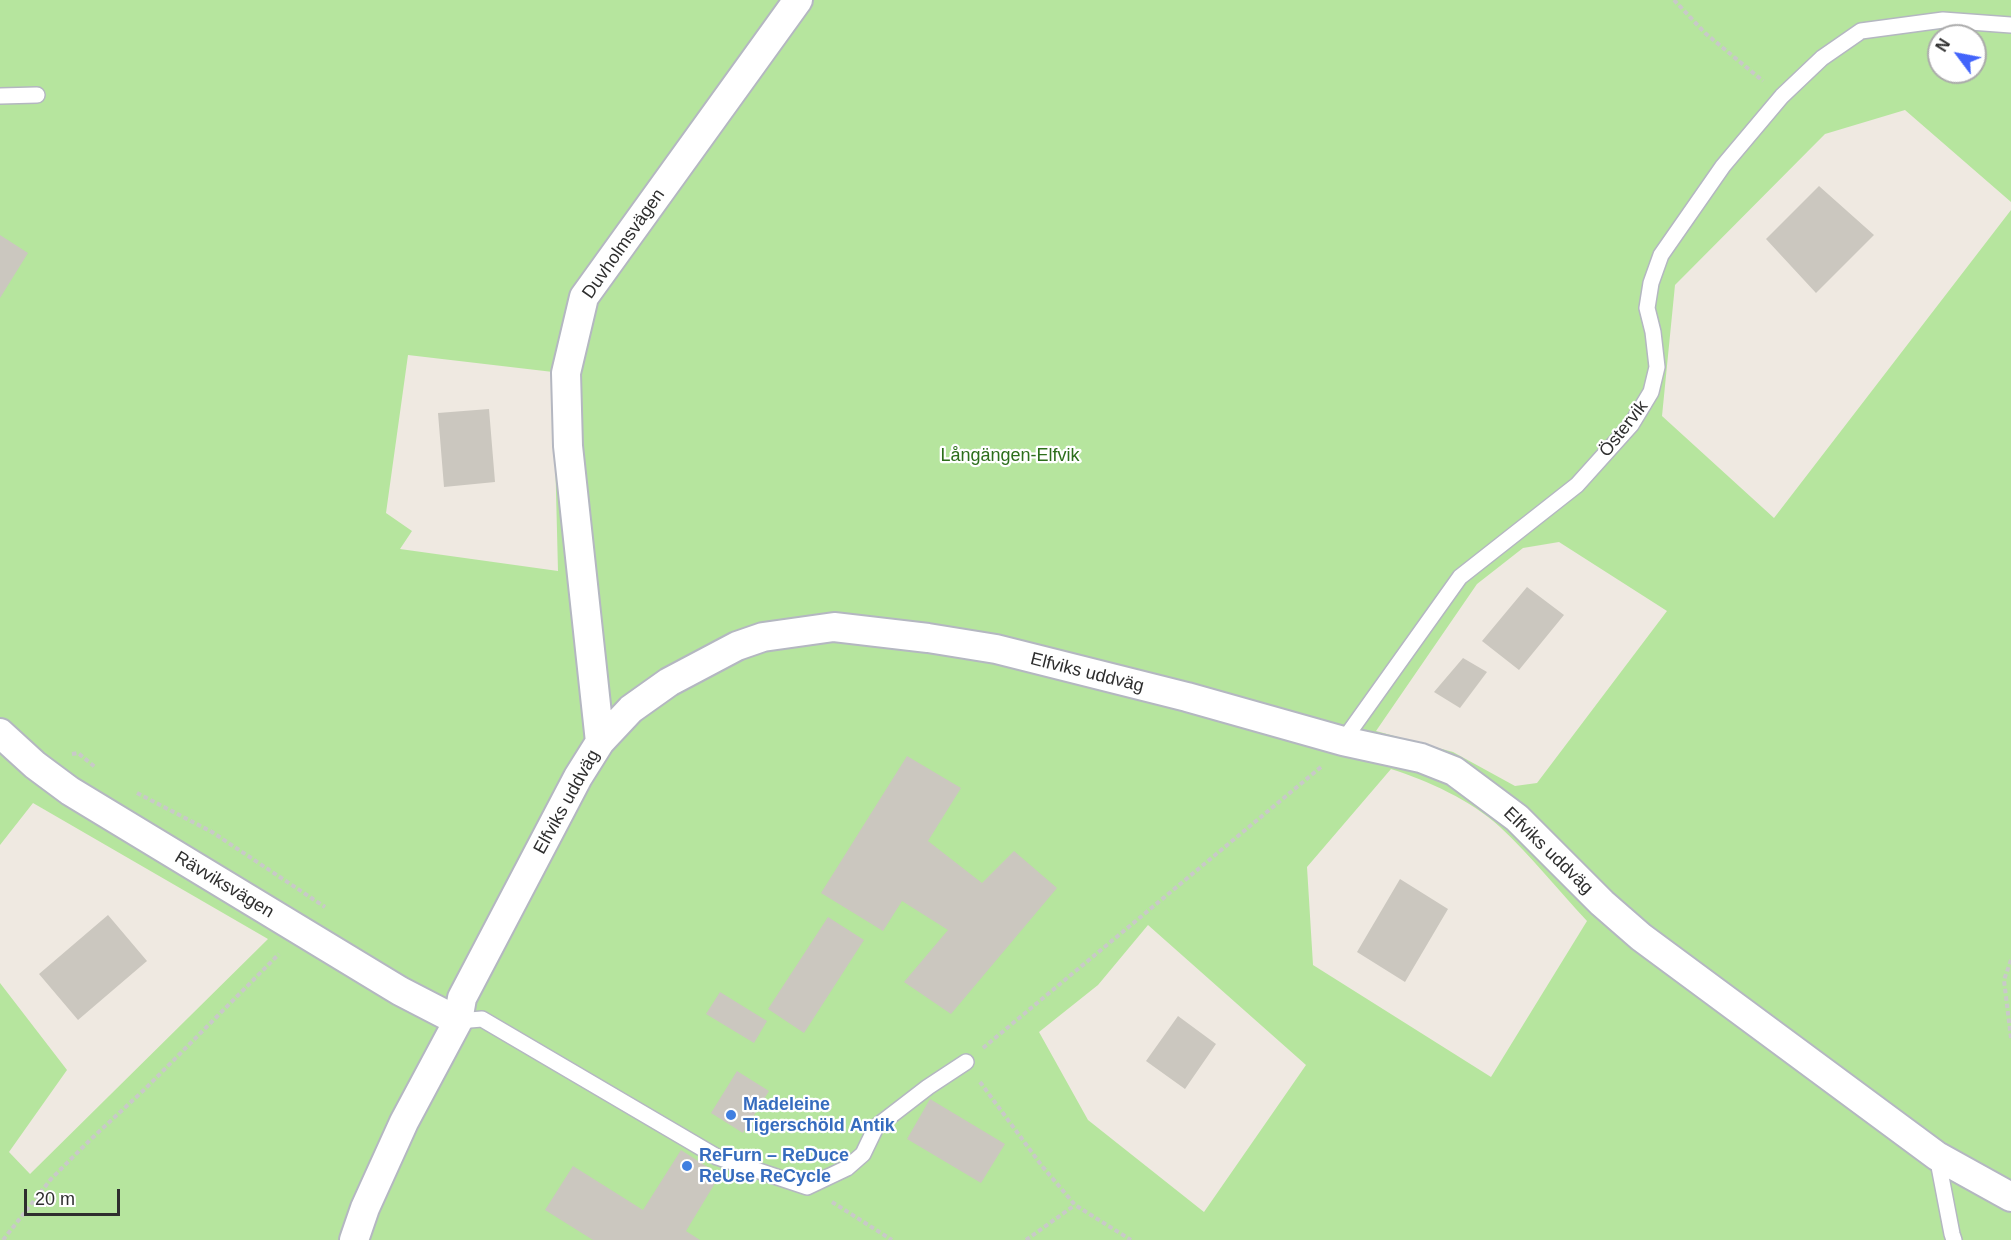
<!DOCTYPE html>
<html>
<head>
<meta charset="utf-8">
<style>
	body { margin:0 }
	#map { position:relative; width:2011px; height:1240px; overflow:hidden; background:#efe9e1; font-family:Helvetica,sans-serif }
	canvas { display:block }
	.north { position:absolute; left:1927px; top:24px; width:60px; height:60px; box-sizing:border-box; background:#fff; border:2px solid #ababab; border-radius:50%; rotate:302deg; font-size:16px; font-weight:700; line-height:24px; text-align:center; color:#2e2e2e }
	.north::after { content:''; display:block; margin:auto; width:21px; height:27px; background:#4264fb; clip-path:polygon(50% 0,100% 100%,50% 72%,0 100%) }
	.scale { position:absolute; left:24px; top:1189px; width:96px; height:27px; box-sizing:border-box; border:3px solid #2e2e2e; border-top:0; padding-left:8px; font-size:18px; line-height:21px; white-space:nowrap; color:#2e2e2e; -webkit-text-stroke:4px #fff; paint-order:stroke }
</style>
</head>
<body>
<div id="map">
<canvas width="2011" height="1240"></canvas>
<div class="north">N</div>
<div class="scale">20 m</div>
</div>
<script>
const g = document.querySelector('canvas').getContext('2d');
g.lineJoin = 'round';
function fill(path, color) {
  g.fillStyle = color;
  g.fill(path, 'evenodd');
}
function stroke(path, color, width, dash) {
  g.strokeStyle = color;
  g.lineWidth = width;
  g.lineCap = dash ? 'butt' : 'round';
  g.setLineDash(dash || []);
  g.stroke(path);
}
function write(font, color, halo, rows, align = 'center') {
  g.font = font + ' Helvetica,sans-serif';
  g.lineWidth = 4.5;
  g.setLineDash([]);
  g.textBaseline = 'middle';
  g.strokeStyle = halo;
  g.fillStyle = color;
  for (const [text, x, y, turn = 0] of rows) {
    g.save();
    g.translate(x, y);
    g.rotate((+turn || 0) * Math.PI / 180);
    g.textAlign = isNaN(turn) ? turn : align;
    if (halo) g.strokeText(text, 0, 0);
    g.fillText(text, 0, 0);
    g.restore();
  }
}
fill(new Path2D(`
	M0 0H2011V202L1905 110 1825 134 1675 285 1662 416 1774 518 2011 210V1240H0V983L67 1070 9 1152 30 1174 268 939 33 803 0 845ZM1939 36H1975V72H1939ZM408 355 553 372 558 571 400 549 412 531 386 513ZM1559 542 1667 611 1537 783 1515 786 1453 752 1376 731 1477 584 1523 548ZM1391 769C1428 781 1471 800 1500 827 1531 856 1558 890 1587 921L1491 1077 1313 965 1307 867ZM1148 925 1306 1065 1204 1212 1088 1120 1039 1032 1098 985Z`), '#b6e59e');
fill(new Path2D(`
	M1819 186 1874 235 1816 293 1766 239Z
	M0 235 28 253 0 298Z
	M489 409 495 482 444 487 438 413Z
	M1527 587 1564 615 1519 670 1482 641Z
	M1463 658 1487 672 1460 708 1434 692Z
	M907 756 961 788 928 841 982 883 1014 851 1057 888 951 1014 904 982 948 930 902 901 883 931 821 893Z
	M1400 879 1448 909 1405 982 1357 952Z
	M108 915 147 961 78 1020 39 974Z
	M828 917 864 940 804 1033 768 1009Z
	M720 992 767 1021 754 1043 706 1014Z
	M1178 1016 1216 1044 1185 1089 1146 1061Z
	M737 1071 769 1091 743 1133 711 1113Z
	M930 1099 1005 1144 981 1183 907 1139Z
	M681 1150 720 1175 686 1231 700 1240H593L545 1210 573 1166 643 1210Z`), '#cbc7bf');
const lane = new Path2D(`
	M0 96 37 95
	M1343 741 1460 577 1577 485 1631 425 1651 392 1657 367 1653 332 1647 308 1651 283 1661 255 1723 166 1782 96 1822 58 1861 31 1943 20 2011 25
	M458 1021 482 1019 717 1157 807 1187 847 1168 863 1154 876 1127 928 1087 966 1062
	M1937 1156 1952 1234 1954 1240`);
const street = new Path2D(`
	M0 733 35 765 70 791 400 991 458 1021
	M600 742 568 446 566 373 584 297 798 0
	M354 1240 365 1208 404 1122 458 1021 462 998 578 777 600 742 631 709 669 682 737 646 763 637 834 627 928 638 996 649 1187 697 1343 741 1421 758 1454 771 1517 818 1602 903 1641 937 1937 1156 2011 1197`);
stroke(lane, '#b4b7c1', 18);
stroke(street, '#b4b7c1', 32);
stroke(new Path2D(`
	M1674 0 1705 33 1763 81
	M72 754 78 753 95 767
	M137 793 212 832 325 907
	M2011 960 2004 980 2011 1038
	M983 1048 1321 767
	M980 1082 1042 1166 1075 1205 1131 1240
	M832 1202 892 1240
	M3 1240 51 1179 90 1140 145 1089 279 954
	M1026 1240 1075 1205`), '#c9c9c9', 4, [4.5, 3]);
stroke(lane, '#fff', 15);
stroke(street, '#fff', 28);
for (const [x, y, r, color] of [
	[731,1115,6,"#3f7fe0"],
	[687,1166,6,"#3f7fe0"]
]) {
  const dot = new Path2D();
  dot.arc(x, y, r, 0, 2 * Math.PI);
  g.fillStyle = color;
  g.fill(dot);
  stroke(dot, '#fff', 2);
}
write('18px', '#2e2e2e', '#fff', [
	["Duvholmsvägen",624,244,-55],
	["Östervik",1624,429,-52],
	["Elfviks uddväg",1087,673,14],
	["Elfviks uddväg",567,802,-61],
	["Elfviks uddväg",1548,851,44],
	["Rävviksvägen",224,885,31]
]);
write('18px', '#2c6e1b', '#fff', [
	["Långängen-Elfvik",1010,456]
]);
write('bold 18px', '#366cbe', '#fff', [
	["Madeleine",743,1105],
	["Tigerschöld Antik",743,1126],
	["ReFurn – ReDuce",699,1156],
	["ReUse ReCycle",699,1177]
], 'left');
</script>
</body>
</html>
